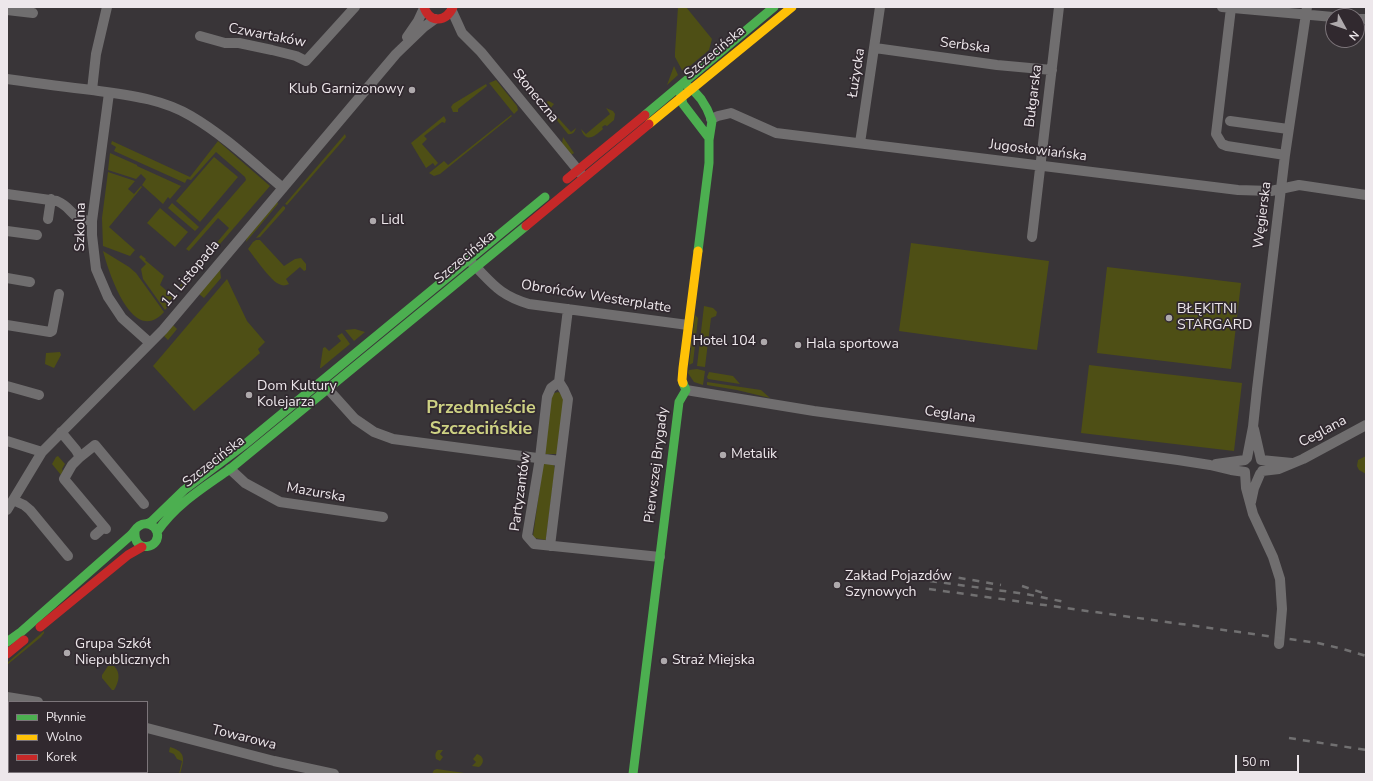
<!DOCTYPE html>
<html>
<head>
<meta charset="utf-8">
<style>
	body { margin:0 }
	#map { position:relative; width:1373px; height:781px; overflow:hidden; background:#393538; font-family:"Nunito Sans",sans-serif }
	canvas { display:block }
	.frame { position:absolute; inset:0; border:8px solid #ede7eb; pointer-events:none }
	.legend { position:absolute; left:8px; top:701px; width:140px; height:72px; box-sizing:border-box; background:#31292f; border:1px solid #7c757a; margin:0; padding:5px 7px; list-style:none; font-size:12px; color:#ede7eb }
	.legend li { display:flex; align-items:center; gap:8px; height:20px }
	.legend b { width:20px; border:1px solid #7c757a }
	.north { position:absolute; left:1325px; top:8px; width:40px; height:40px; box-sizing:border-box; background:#31292f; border:1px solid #7c757a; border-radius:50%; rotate:130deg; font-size:11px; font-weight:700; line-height:16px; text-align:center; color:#ede7eb }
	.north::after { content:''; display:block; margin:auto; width:14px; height:18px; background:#aea9ac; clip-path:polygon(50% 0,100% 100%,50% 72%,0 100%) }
	.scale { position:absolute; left:1235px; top:755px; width:64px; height:18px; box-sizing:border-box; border:2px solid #ede7eb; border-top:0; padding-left:5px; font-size:12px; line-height:14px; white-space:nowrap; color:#ede7eb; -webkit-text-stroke:3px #31292f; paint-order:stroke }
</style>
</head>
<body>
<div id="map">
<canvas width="1373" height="781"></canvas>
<div class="frame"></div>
<ul class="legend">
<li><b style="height:5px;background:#4caf50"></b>Płynnie</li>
<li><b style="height:5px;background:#ffc107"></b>Wolno</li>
<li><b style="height:5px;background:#c62828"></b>Korek</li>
</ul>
<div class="north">N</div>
<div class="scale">50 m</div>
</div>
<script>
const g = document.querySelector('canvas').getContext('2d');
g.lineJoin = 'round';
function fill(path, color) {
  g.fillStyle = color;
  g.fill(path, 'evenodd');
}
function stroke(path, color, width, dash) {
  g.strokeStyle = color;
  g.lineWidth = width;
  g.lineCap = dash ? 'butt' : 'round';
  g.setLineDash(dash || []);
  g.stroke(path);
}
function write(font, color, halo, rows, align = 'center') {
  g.font = font + ' "Nunito Sans",sans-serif';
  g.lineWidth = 3.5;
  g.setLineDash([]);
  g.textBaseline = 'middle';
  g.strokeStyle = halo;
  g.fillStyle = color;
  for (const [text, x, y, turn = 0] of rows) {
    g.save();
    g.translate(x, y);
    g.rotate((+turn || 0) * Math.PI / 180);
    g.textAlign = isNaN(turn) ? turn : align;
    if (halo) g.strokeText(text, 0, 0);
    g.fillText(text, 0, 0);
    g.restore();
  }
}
fill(new Path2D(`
	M678 7H686L712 39 709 50 684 71 682 70 675 57V52Z
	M674 66 678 75 667 85Z
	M496 80 517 106 518 110 514 114 489 83Z
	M486 84 487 86 458 109V112H453L451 107 453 104Z
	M549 101 554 104 550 109 571 132 576 128C575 132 572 135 568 134L543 103Z
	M606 108 613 111 615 114 614 120 607 126 605 125 602 127 603 129C595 136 586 144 581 129L586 134 610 114Z
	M511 115 512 116 440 174 434 176 429 173 444 161 448 165Z
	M444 116 446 120 445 123 442 122 424 136 427 139 422 144 438 163 435 166 433 163 426 168 411 143Z
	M345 134 346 137 287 205 285 204Z
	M563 137 574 153 571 155 562 144Z
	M112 141 190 177 218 141 270 186 201 266 199 264 229 228 218 218 189 251 186 249 246 180 245 177 216 152 191 180 187 179 185 183 114 151 116 147 111 144Z
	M110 153 137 165V166L181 186 170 199 168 197 163 204 142 185 146 179 141 174 136 179 108 170Z
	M214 157 238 177 200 222 176 201Z
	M108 172 135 181 128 189 134 194 141 186 142 187 109 227 135 250 130 256 103 246 102 218Z
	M277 201 278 204 246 242 247 237Z
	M172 203 199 227 195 231 168 208Z
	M283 206 285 207V209L260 237 256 238Z
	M160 208 188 232 175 247 147 223Z
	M256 240H260L284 266 295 259 301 258 306 264V270L304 271 300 267 286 279 289 284C285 286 282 286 277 283 269 278 255 258 248 249L253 242Z
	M911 243 1049 261 1037 350 899 331Z
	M103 251 129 267 136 273 164 312C133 347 109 273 103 251Z
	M141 255 146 259 145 260 164 276 160 285 175 298 165 310 143 279 141 269 146 264 139 257Z
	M1107 267 1241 283 1231 369 1097 353Z
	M220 269 221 278 204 298 199 294Z
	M194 270 196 272 182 290 179 287Z
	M227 279 247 321 265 342 258 349 260 353 194 411 153 366Z
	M704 306 713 308 717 312 716 316 711 318 705 367 697 366Z
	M695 315 698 318 693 363 689 365Z
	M173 325 177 329 168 340 164 336Z
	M355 329 365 332 354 341 345 330Z
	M342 333 350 344 321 368H320L323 348 325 347 329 351 341 341 337 336Z
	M60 352 61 355 54 368 45 364 46 353Z
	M1089 365 1242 383 1234 451 1081 433Z
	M697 369 705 371 703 385 694 382 688 373 689 370Z
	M709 372 733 376 740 384 708 379 707 377Z
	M707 382 761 390 770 398 737 390 707 385Z
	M558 392 560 393 564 399 557 454H545L551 394Z
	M58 456 65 464 62 469 63 471 61 475 52 464 56 457Z
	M1366 456V474L1359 470 1357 466 1358 460Z
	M543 464H553L555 468 546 539 545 540 535 538 533 536Z
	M44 631V633L41 637 7 665V663Z
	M108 666H114C121 673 119 682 114 690H112L102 678V675Z
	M170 747C187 752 184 760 180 774H179L182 761 177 759 174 754 169 752Z
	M438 750H443L440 754 443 757 440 761 436 759C435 755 435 753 438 750Z
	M477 754C484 756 485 763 479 767L472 766 476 762 473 759Z
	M437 769 471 774H432L434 770Z`), '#4e4f15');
stroke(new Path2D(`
	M1222 7 1333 17
	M1231 8 1216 134 1222 144 1227 146 1285 155
	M7 10 33 13
	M452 11 462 33 481 52 582 175
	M1357 19H1366
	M200 36 225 43H239L272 50 296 56 306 61 355 7
	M407 37 418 21 424 8
	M875 48 997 65 1052 70
	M7 79C35 83 64 87 92 90 126 95 161 98 191 116 225 136 253 163 283 188
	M92 90 96 54 107 7
	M109 93 92 221V235L96 269 108 297 122 318 150 343
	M711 119 718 116 731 113 776 133 1238 190 1271 191 1299 185 1366 195
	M1230 121 1288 129
	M860 143 880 7
	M7 194 57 201C74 208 69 219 92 221
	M48 219 51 199
	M7 231 37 235
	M1032 237 1059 7
	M472 263C493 284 499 295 529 304L688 325
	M7 278 30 282
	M7 325 50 332 52 331 59 294
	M559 382 551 388 547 397 540 458 527 536 534 544 660 557
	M7 386 39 395
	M328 389 355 419 374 432 393 439 560 461
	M686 390 814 411 1178 460 1210 465 1231 470 1245 472 1246 488 1253 514 1273 557 1280 579 1282 609 1279 644
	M1254 429 1261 460 1292 463
	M61 432 76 450 80 457 95 445 144 504
	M7 441 42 452
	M80 457 72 465 64 479 106 529
	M1247 458 1253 427 1257 389 1285 155 1307 7
	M1216 464 1245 460
	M230 469 245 483 280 502 383 517
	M1262 471 1279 469 1303 459 1366 425
	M13 500 24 505 30 510 68 556
	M1251 502 1254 488 1260 474
	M7 510 42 452 163 330 396 54 424 27 435 19
	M95 535 104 527
	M550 546 568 399 564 390 559 382 568 309
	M7 697 38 702
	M147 728 274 761 334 774`), '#706e6f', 10);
stroke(new Path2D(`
	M685 84 693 90 701 99 707 109 712 121 709 140V163L698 251
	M680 92 683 104 709 138
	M645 115 774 7
	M147 524 152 521 184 490 244 445 545 197
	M157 532C175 505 204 487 230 469L526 226
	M7 642 21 632 131 535C134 532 136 528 139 526 146 521 155 525 157 532 162 548 133 555 135 531
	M633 774 679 402 686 390 683 383`), '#4caf50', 9);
stroke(new Path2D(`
	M649 124 792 7
	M683 383 682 380 683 368 698 251`), '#ffc107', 9);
stroke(new Path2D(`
	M424 7C430 24 446 22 453 7
	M567 179 645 115
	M526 226 649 124
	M40 627 128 555 142 547
	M7 654 24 640`), '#c62828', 9);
stroke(new Path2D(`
	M931 573 1001 585
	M930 581 1026 594 1065 602
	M1022 586 1043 593
	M929 589 1318 643 1343 649 1366 656
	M1289 738 1366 750`), '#717071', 2.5, [7, 7]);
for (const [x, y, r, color] of [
	[412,90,4,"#aea9ac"],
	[373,221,4,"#aea9ac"],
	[1169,318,4,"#aea9ac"],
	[764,342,4,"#aea9ac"],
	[798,345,4,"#aea9ac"],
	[249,395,4,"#aea9ac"],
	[723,455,4,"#aea9ac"],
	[837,585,4,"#aea9ac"],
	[67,653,4,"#aea9ac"],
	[664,661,4,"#aea9ac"]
]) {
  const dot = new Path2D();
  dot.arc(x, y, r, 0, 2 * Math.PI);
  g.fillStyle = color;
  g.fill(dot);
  stroke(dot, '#31292f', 1.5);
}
write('14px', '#ede7eb', '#31292f', [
	["Czwartaków",267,36,11],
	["Serbska",965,46,7],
	["Szczecińska",715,53,-40],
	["Łużycka",857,73,-81],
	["Słoneczna",535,96,51],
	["Bułgarska",1034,96,-83],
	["Jugosłowiańska",1038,151,7],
	["Węgierska",1263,215,-83],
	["Szkolna",81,227,-89],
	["Szczecińska",465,258,-40],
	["11 Listopada",191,274,-50],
	["Obrońców Westerplatte",596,297,9],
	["Ceglana",950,415,8],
	["Ceglana",1323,432,-28],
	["Szczecińska",214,462,-38],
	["Pierwszej Brygady",657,465,-83],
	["Partyzantów",521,492,-82],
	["Mazurska",316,493,10],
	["Towarowa",244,738,14]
]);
write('14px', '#ede7eb', '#31292f', [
	["Klub Garnizonowy",404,90,"right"],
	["Lidl",381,221],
	["BŁĘKITNI",1177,310],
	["STARGARD",1177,326],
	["Hotel 104",756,342,"right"],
	["Hala sportowa",806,345],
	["Dom Kultury",257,387],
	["Kolejarza",257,403],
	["Metalik",731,455],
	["Zakład Pojazdów",845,577],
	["Szynowych",845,593],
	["Grupa Szkół",75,645],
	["Niepublicznych",75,661],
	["Straż Miejska",672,661]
], 'left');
write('bold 18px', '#cdd183', '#31292f', [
	["Przedmieście",481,409],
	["Szczecińskie",481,430]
]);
</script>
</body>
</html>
